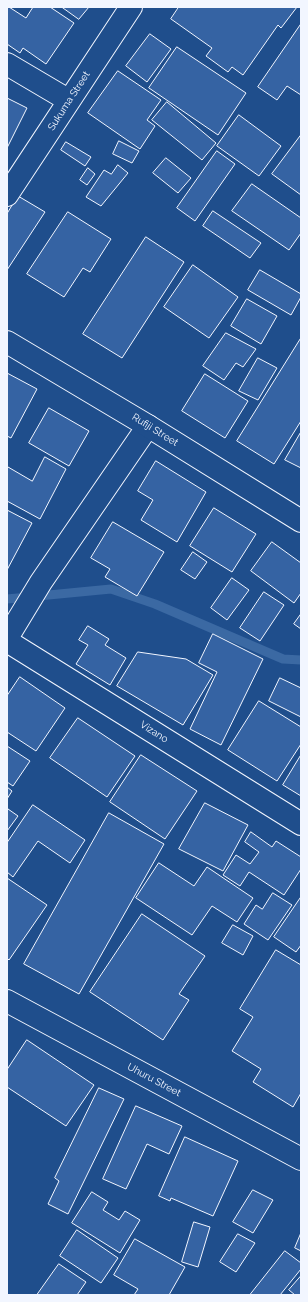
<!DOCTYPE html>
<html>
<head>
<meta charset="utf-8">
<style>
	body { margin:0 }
	#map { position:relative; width:308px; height:1302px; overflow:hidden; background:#1f4e8c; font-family:Raleway,sans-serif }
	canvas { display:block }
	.frame { position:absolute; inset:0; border:8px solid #f2f6ff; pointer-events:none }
</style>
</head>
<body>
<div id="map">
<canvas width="308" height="1302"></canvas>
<div class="frame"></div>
</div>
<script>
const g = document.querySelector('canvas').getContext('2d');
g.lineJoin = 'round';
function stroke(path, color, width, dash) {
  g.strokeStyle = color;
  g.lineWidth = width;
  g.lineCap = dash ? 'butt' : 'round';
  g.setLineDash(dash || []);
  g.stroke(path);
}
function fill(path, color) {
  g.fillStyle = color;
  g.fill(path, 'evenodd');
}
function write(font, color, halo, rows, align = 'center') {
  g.font = font + ' Raleway,sans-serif';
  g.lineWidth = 3;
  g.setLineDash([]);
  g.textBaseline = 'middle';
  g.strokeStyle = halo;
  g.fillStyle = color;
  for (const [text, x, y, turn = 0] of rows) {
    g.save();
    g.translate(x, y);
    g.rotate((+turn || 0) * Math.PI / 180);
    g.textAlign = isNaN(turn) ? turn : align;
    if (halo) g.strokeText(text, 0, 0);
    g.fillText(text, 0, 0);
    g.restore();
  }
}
stroke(new Path2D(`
	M7 599 111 589 155 604 283 659 301 660`), '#3b69a3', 9);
const building = new Path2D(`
	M7 7H9L26 18 33 7H50L74 23 46 64 23 48 20 53 7 44Z
	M62 7H89L79 19Z
	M179 7H297L281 28 278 25 243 75 232 67 228 72 206 56 212 48 171 19Z
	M301 24V95L287 86 277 100 258 87Z
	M150 34 171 49 147 82 126 66Z
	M177 47 246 93 218 135 149 88Z
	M118 71 161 100 147 120 155 126 140 149 88 113Z
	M7 98 27 108 7 148Z
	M167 102 216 143 202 160 152 120Z
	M239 115 281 146 259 176 217 146Z
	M301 135V195L272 174Z
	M119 141 139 151 132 163 113 154Z
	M66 142 91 157 85 166 61 150Z
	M217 151 235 164 195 221 177 208Z
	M166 158 191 178 178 193 153 173Z
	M118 165 128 173 101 206 86 197 104 170 111 174Z
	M88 168 95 174 87 185 80 180Z
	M252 184 301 218V233L289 250 232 211Z
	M18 196 45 212 7 270V214Z
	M213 211 261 243 250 258 203 226Z
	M68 212 111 239 90 272 83 268 64 297 27 274Z
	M146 237 184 262 122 358 83 334Z
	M193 265 238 297 209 338 164 307Z
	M260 270 301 294V297L291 315 248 290Z
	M247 299 277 316 261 344 231 326Z
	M226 333 256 349 243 367 236 363 224 380 203 366Z
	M301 338V421L274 464 237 441Z
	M258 358 277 368 258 400 239 391Z
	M7 373 37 389 11 438 7 436Z
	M205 374 248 401 225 438 182 411Z
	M49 408 89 431 69 466 29 443Z
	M301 432V468L285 460Z
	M45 457 66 469 40 519 7 501V469L8 467 32 481Z
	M156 461 206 492 177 542 141 520 153 500 138 491Z
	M214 508 256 534 232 572 190 546Z
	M7 510 32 523 7 570Z
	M113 522 164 552 137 596 105 577 110 569 91 558Z
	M272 542 301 563V593L294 603 251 571Z
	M193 552 207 562 195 579 181 570Z
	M232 578 249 590 227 620 211 608Z
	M264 592 284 605 260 641 240 628Z
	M301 614V629L294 624Z
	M88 626 109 639 105 645 126 658 110 685 76 664 88 645 79 640Z
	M213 634 263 659 221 745 190 729 217 672 199 663Z
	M138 652 186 659 213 675 183 725 117 686Z
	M20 677 65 708 36 751 7 732V696Z
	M280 678 301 688V717L269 701Z
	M259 701 301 727V744L277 781 228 750Z
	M78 718 135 756 107 797 50 758Z
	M7 746 30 761 13 786 7 782Z
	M141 755 197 791 165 839 110 802Z
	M301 755V796L283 785Z
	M7 787 12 791 7 799Z
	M205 803 248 825 223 871 179 849Z
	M33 805 85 840 70 863 38 841 13 877 7 872V843Z
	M8 809 18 816 7 831V811Z
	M109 813 164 844 79 994 24 964Z
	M251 832 272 847 276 841 301 857V869L284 895 249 872 240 886 223 875 236 855 250 864 259 852 245 842Z
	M159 863 194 886 207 867 253 898 237 922 212 906 192 935 136 898Z
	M7 878 47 905 9 960 7 958Z
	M273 893 292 905 268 940 244 924 256 905 262 909Z
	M301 897V945L296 952 274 937Z
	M142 914 205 956 179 994 189 1000 163 1040 90 992Z
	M233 925 253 936 243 955 222 943Z
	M276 950 301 965V1093L293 1107 253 1082 261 1069 232 1051 253 1017 240 1009Z
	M27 1040 94 1085 66 1126 7 1087V1070Z
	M99 1088 124 1099 68 1214 48 1204 59 1181 55 1178Z
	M136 1106 182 1126 169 1154 147 1144 126 1189 103 1179Z
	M185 1137 238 1161 213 1216 171 1198 170 1201 159 1196Z
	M253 1190 273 1200 253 1233 233 1222Z
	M92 1192 108 1202 103 1210 119 1220 125 1211 140 1220 120 1253 72 1223Z
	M194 1222 210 1227 198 1267 182 1262Z
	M77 1230 118 1258 101 1283 60 1256Z
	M301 1233V1251L295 1248Z
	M238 1234 255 1243 236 1272 220 1262Z
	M135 1239 185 1267 169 1295H134L138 1289 114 1275Z
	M285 1251 301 1263V1269L280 1295H250Z
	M59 1264 86 1282 77 1295H37Z
	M301 1276V1295H295L289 1290Z`);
fill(building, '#3563a3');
stroke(building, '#f2f6ff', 1);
const street = new Path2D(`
	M7 64 68 100
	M7 195 131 7
	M7 638 41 582 148 426
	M7 641 301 824`);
const secondary = new Path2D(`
	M7 342 148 426 301 521
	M7 1001 301 1159`);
stroke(street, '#f2f6ff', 24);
stroke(secondary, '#f2f6ff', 24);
stroke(street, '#1f4e8c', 22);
stroke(secondary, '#1f4e8c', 22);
write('10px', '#f2f6ff', '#1f4e8c', [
	["Sukuma Street",69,101,-57],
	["Rufiji Street",155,430,32],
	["Vizano",154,732,32],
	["Uhuru Street",154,1080,28]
]);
</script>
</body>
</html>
